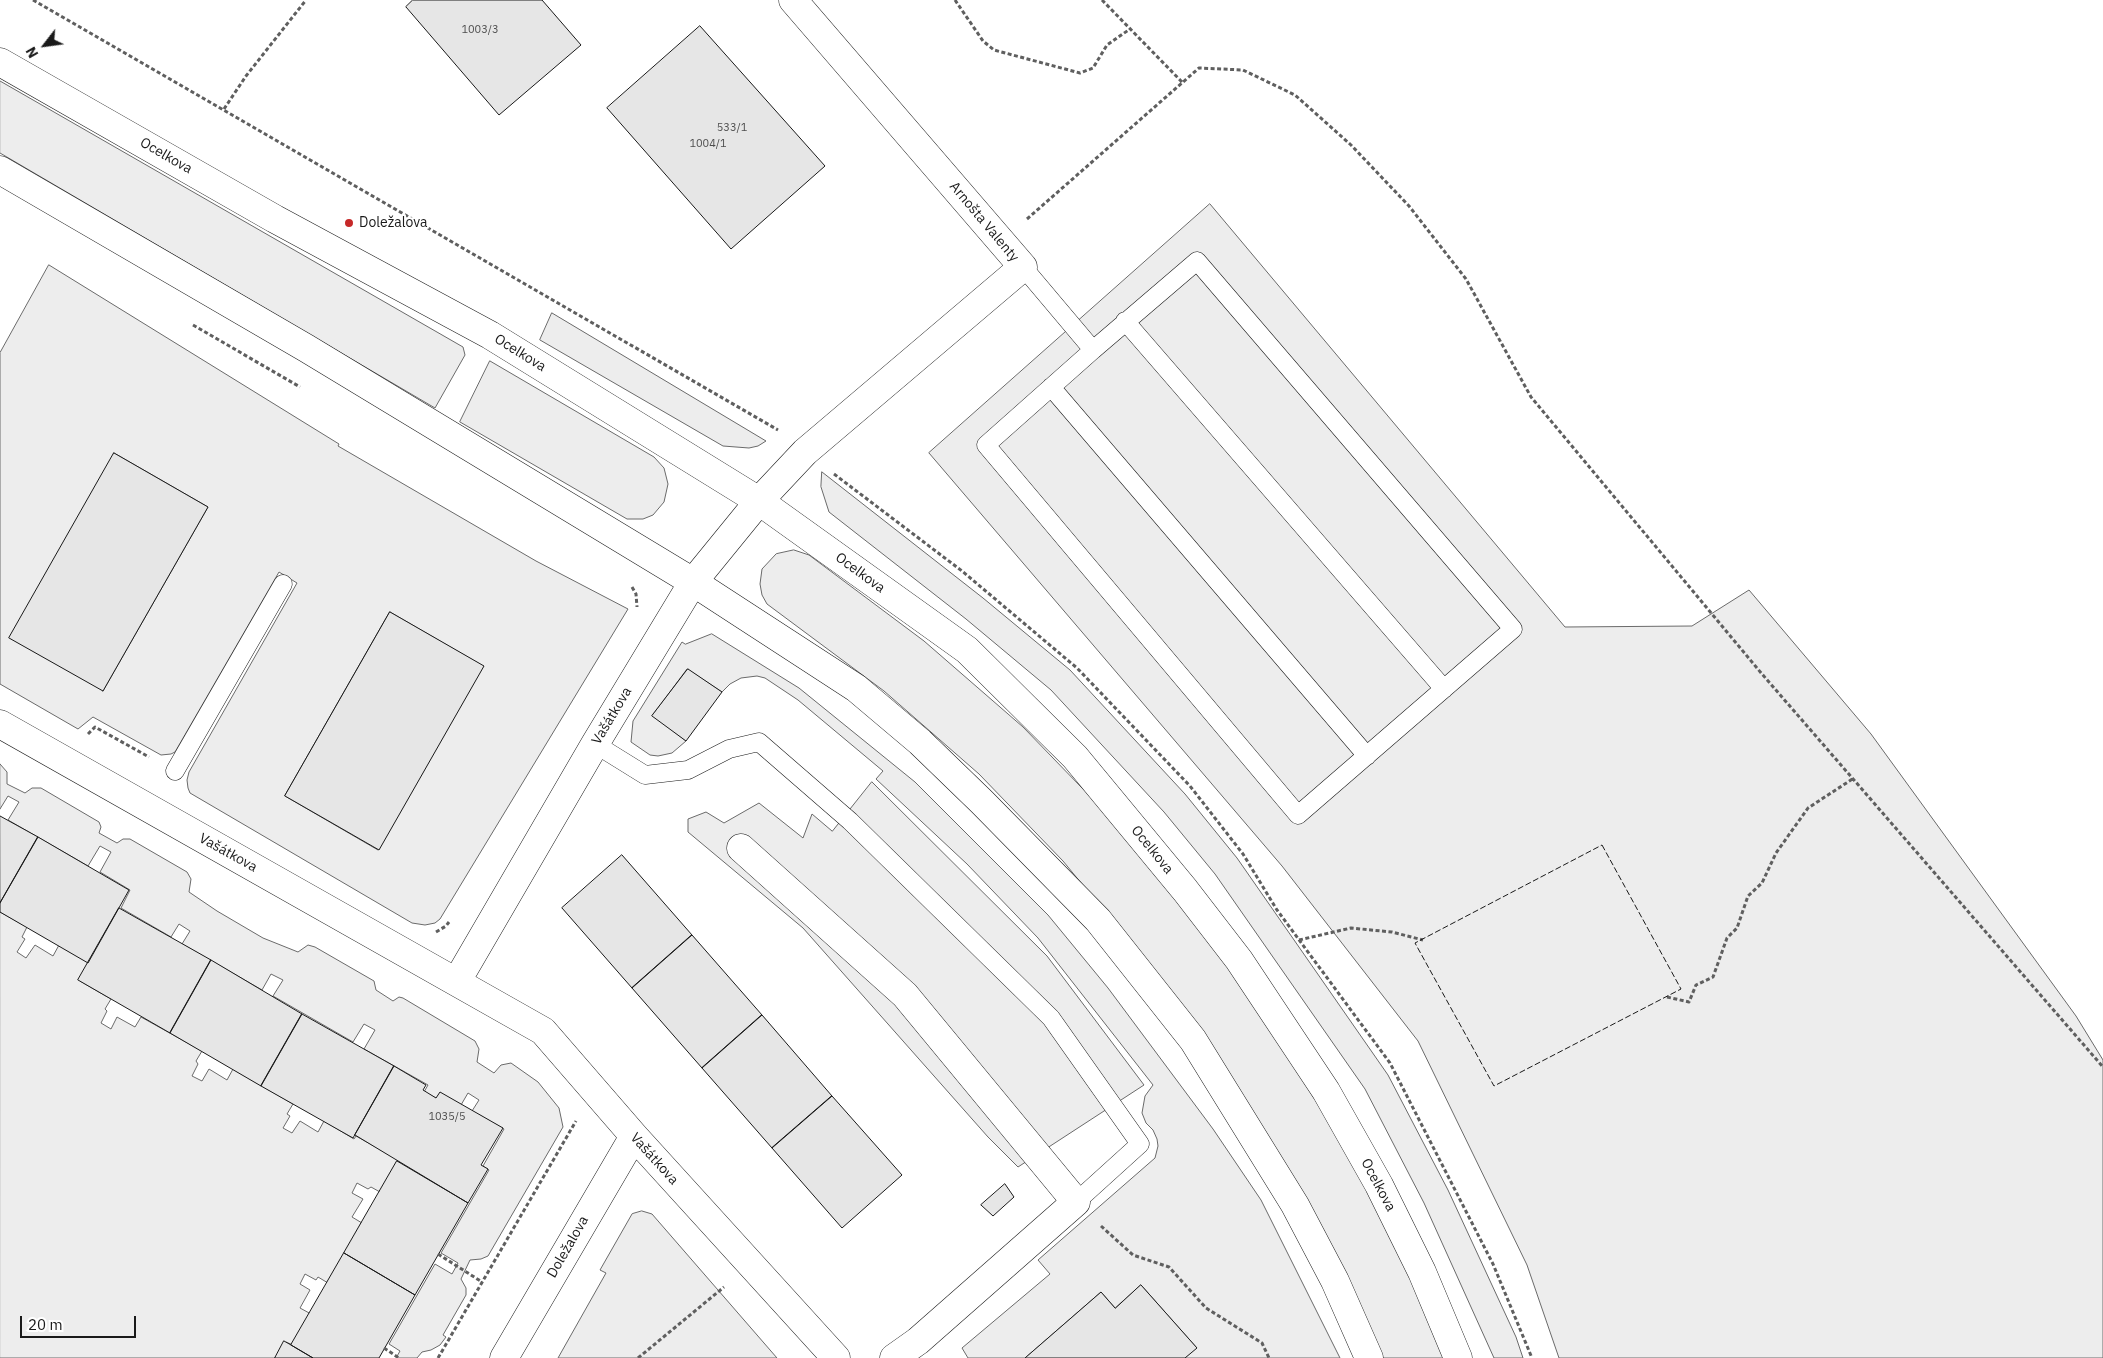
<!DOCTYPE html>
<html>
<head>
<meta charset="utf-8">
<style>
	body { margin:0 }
	#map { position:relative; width:2103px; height:1358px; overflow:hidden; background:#fff; font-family:"IBM Plex Sans",sans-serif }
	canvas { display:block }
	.north { position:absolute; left:20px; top:20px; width:50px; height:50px; -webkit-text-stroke:4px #fff; paint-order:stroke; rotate:240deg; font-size:14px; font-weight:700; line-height:20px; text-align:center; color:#1a1a1a }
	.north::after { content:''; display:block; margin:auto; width:18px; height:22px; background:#1a1a1a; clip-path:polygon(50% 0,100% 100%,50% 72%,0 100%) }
	.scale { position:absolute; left:20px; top:1316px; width:116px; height:22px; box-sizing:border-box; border:2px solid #1a1a1a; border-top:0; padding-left:6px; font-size:15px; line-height:18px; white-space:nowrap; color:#1a1a1a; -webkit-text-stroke:4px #fff; paint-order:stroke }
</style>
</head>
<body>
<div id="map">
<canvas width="2103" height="1358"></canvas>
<div class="north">N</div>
<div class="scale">20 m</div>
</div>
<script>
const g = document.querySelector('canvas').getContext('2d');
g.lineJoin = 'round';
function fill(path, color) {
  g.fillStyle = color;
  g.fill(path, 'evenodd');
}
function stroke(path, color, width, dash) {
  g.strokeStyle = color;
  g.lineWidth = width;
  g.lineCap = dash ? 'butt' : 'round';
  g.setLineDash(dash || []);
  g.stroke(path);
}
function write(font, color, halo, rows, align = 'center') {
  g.font = font + ' "IBM Plex Sans",sans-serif';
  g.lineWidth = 4;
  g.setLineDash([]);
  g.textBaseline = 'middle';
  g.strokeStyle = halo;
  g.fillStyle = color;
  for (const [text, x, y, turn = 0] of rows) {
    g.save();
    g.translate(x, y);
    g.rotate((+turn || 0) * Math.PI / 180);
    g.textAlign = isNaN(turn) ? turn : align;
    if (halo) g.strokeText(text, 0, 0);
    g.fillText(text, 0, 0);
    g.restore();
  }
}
const built = new Path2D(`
	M0 81 463 347 465 355 435 408 0 153Z
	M1210 204 1565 627 1692 626 1749 590 1871 734 2076 1016 2103 1060V1358H1559L1527 1265 1418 1041 1282 866 929 453Z
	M49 265 339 444 338 446 536 561 628 609 440 919 435 923 425 925 412 923 190 793 188 788 187 780 189 772 297 583 279 572 175 752 171 754 161 755 93 717 78 729 0 684V353ZM114 453 208 507 103 691ZM390 612 483 666 378 850 285 796Z
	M552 313 766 441 758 446 749 448 723 446 540 340Z
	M490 361 654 457 664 468 668 484 664 502 653 515 643 519H627L460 422Z
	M822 472 983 598 1070 670 1185 794 1237 858 1388 1075 1448 1190 1516 1337 1523 1358H1494L1424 1203 1365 1089 1215 874 1164 812 1051 690 966 619 829 512 821 487Z
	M794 550 809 555 924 641 1023 727 1111 818 1222 952 1365 1179 1448 1358H1379L1308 1209 1244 1097 1170 991 1063 861 979 774 884 691 767 604 762 595 760 584 762 569 776 554Z
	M712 634 799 688 915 782 1048 915 1108 988 1213 1129 1261 1200 1340 1358H1185L1196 1347 1141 1285 1115 1308 1101 1292 1025 1358H968L962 1348 1050 1274 1038 1260 1155 1158 1158 1146 1157 1139 1153 1130 1146 1123 1142 1113 1145 1096 1153 1085 1038 938 967 864 876 779 883 771 798 700 765 678 757 676 741 678 730 684 722 692 687 669 653 715 686 741 672 753 658 756 650 755 631 742 633 721 682 642 685 644Z
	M0 764 7 772V784L25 793 32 788H41L99 822 101 827 99 833 117 843 123 839H130L187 872 191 879 189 892 217 911 263 938 298 952 308 945 315 947 374 981 376 990 393 1001 399 997 403 998 475 1041 479 1049 477 1062 494 1073 501 1065 511 1063 538 1082 559 1108 563 1127 488 1256 481 1259 470 1260 461 1279 466 1288V1295L443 1335 446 1337 440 1345 431 1350 422 1352 417 1358H396L400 1351 389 1344 435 1264 452 1274 458 1263 441 1253 489 1170 483 1166 504 1129 472 1111 479 1100 468 1093 461 1105 438 1099 424 1092 428 1085 364 1049 375 1030 364 1024 353 1042 273 996 283 980 271 974 262 990 182 944 190 931 179 924 171 937 121 908 130 890 100 872 111 852 100 846 88 866 8 820 19 802 8 796 0 809Z
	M872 782 1047 956 1144 1085 1018 1167 988 1137 803 928 688 832V819L706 812 724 823 759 803 803 838 812 814 832 831Z
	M0 912 27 927 22 937 25 939 17 952 26 958 35 945 53 956 59 945 90 963 80 981 111 999 105 1009 107 1011 101 1023 111 1029 117 1017 135 1027 141 1017 202 1051 196 1061 198 1064 192 1076 202 1081 209 1069 227 1080 233 1069 293 1104 287 1114 290 1116 283 1128 292 1133 300 1121 318 1132 324 1121 354 1139 356 1136 399 1160 380 1192 371 1187 368 1189 357 1183 352 1193 363 1199 352 1217 362 1223 328 1283 318 1277 316 1280 305 1274 300 1284 310 1290 300 1308 311 1314 293 1345 286 1342 277 1358H0Z
	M642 1211 652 1214 777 1358H558L606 1273 600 1270 632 1214Z`);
fill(built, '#ededed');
stroke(built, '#6a6a6a', 1);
const building = new Path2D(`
	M413 0H542L581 45 499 115 406 7Z
	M700 26 825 166 731 249 607 108Z
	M114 453 208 507 103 691 9 638Z
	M390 612 484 666 379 850 285 796Z
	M688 669 722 692 686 741 652 716Z
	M0 816 38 837 0 903Z
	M38 837 129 890 88 963 0 912V903Z
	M622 855 692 935 632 988 562 908Z
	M119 908 211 960 170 1033 78 980Z
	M692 935 762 1015 702 1068 632 988Z
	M211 960 302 1014 261 1086 170 1033Z
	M302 1014 394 1066 353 1138 261 1086Z
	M762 1015 832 1096 772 1148 702 1068Z
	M394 1066 426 1085 423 1090 436 1098 440 1092 503 1128 481 1165 488 1169 468 1203 355 1135Z
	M832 1096 902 1175 842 1228 772 1148Z
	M397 1161 468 1203 415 1295 344 1253Z
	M1005 1184 1014 1197 993 1216 981 1205Z
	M344 1253 415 1295 379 1358H313L291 1345Z
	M1141 1285 1197 1348 1185 1358H1025L1101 1292 1115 1308Z
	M284 1341 291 1345 313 1358H275Z`);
fill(building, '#e6e6e6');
stroke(building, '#1a1a1a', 1);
const lane = new Path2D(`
	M1023 267 1093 350 986 445 1298 815 1513 629 1197 261 1093 350
	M1125 321 1444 689
	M1051 387 1367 756
	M595 744 645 775 688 770 729 749 759 742 850 821 1051 1018 1140 1144 1076 1202
	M175 771 283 584`);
const street = new Path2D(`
	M759 501 805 452 1023 267 793 0
	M0 724 543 1031 634 1136 836 1358
	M741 848 905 995 1076 1202 918 1341 894 1358
	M457 981 595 744 693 582
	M504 1358 634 1136`);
const secondary = new Path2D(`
	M0 62 275 219 490 335 759 501 967 650 1075 757 1185 890 1239 960 1326 1091 1379 1185 1422 1272 1458 1358
	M0 170 306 348 693 582 856 688 920 742 982 802 1098 920 1193 1040 1295 1205 1335 1281 1369 1358
	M693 582 759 501`);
stroke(lane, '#1a1a1a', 19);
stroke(street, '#1a1a1a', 29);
stroke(secondary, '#1a1a1a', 29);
stroke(new Path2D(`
	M33 0 778 430
	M955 0 983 41 994 50 1080 73 1093 68 1107 45 1130 29
	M1102 0 1182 82
	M224 109 246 76 306 0
	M1027 219 1199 68 1243 70 1295 95 1351 145 1409 206 1466 279 1531 397 1762 674 2103 1067
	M193 325 300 387
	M834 474 962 571 1077 668 1190 786 1243 854 1277 910 1390 1063 1493 1264 1532 1358
	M632 587 636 594 637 607
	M88 734 95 727 149 757
	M436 932 446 926 449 922
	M1299 940 1351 928 1392 932 1423 940
	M1667 997 1689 1002 1696 985 1713 977 1727 938 1737 928 1748 896 1762 883 1776 853 1808 808 1854 778
	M1101 1226 1133 1255 1169 1267 1206 1308 1262 1343 1269 1358
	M438 1254 482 1282
	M384 1348 399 1358
	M438 1358 576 1121
	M638 1358 724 1287`), '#5f5f5f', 3, [4, 2.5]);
stroke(lane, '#fff', 18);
stroke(street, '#fff', 28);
stroke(secondary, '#fff', 28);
stroke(new Path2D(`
	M1602 845 1681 989 1494 1086 1415 943Z`), '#1a1a1a', 1, [6, 2.5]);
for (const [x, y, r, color] of [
	[349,223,5,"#c62828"]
]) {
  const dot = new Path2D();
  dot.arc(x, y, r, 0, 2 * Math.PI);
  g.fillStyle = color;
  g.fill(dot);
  stroke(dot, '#fff', 2);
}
write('11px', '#4d4d4d', null, [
	["1003/3",480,30],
	["533/1",732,128],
	["1004/1",708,144],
	["1035/5",447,1117]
]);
write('14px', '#1a1a1a', '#fff', [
	["Ocelkova",166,156,30],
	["Arnošta Valenty",984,222,50],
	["Ocelkova",520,353,32],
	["Ocelkova",860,573,36],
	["Vašátkova",612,716,-59],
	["Ocelkova",1152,850,51],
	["Vašátkova",228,853,29],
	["Vašátkova",654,1159,48],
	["Ocelkova",1378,1185,62],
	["Doležalova",568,1247,-60]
]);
write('14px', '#1a1a1a', '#fff', [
	["Doležalova",359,223]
], 'left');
</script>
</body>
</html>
